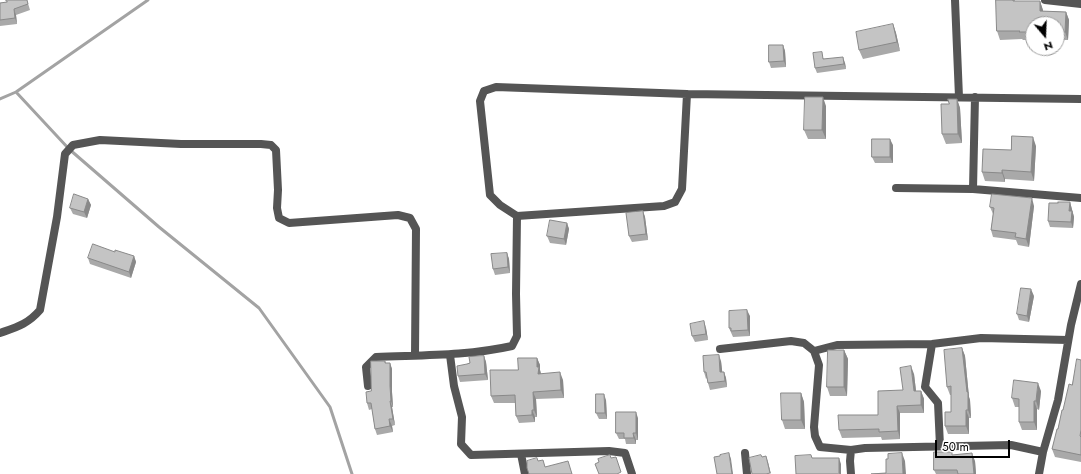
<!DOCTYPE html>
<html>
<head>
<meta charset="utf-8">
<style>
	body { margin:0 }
	#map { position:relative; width:1081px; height:474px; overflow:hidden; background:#fff; font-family:Jost,sans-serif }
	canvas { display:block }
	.north { position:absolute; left:1025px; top:16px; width:40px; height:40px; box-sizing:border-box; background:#fff; border:1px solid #999; border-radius:50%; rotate:161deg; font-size:11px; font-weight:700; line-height:16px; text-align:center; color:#000 }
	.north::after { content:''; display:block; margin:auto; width:14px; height:18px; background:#000; clip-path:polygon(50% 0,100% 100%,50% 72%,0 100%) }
	.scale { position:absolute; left:935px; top:440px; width:75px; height:18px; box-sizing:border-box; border:2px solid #000; border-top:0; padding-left:5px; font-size:12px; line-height:14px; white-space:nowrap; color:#000; -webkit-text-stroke:3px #fff; paint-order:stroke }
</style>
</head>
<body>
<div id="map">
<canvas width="1081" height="474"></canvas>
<div class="north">N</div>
<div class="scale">50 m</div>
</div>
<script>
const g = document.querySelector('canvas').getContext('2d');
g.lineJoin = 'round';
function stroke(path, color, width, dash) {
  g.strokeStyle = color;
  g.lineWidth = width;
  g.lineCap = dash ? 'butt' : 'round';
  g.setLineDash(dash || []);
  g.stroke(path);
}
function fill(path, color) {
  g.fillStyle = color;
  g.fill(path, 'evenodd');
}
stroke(new Path2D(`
	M16 92 69 149 159 227 259 308 330 407 352 474
	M0 99 16 92 148 0`), '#a3a3a3', 3);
stroke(new Path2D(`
	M955 0 959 97
	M1045 0 1081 4
	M896 188 973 189 1081 198
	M973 189 975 97
	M517 216 664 206 675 202 682 189 687 94
	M0 333C17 327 28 324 40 310L57 217 65 154 73 145 100 140 181 144H261L271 145 276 150 278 190 277 208 279 218 289 223 398 215 410 218 416 229 415 355
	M932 344 925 387 938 403 940 446
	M720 349 791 341 804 343 814 351 819 365 814 427 815 436 820 447 851 450 865 448 1011 445 1043 452
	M814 351 837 345 932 344 981 338 1068 340
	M450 355 454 386 462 417 461 444 471 455 609 451 625 453 632 474
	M368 386 366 367 376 357C422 355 467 356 512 346L517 336 516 294 517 216 500 205 490 195 480 101 484 91 496 87 687 94 1081 99
	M745 453 747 474
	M521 454 525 474
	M851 474 850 461 851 450
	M1039 474 1043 452 1058 400 1071 325 1081 284`), '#555', 8);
fill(new Path2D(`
	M6 0H27L30 10 16 15 17 24 0 26V3L7 2Z
	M996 0H1015V1H1040L1043 11 1066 12 1069 20 1068 40H1057V24H1033V40H1023L1022 39 1000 40 997 31Z
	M893 24 896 33 900 51 863 59 859 50Z
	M783 45 785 51 786 67 771 68 769 62Z
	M824 58V59L845 63 846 69 817 73 815 68Z
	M957 99 960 108 962 143 946 144 942 134Z
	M826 106V139H808L804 130Z
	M893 145V163H875L872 157Z
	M1036 146 1034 181 1005 179V182L985 181 982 172 1011 150Z
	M88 199 91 205 87 218 73 214 70 208Z
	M1070 202 1074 217 1073 228 1050 227 1048 221 1058 203Z
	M1034 206 1029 247 1018 245 1016 240 993 237 991 230 993 214 990 207Z
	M643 211 645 217 648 240 632 242 629 236Z
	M567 223 569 229 566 245 550 243 547 236Z
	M507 253 509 259 510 273 495 275 493 269Z
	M134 256 136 262 131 278 90 264 88 258Z
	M1034 296 1029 322 1019 320 1017 314Z
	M750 316V336L733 337 729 328Z
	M706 328 708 340 695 342 692 336Z
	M962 348 965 356 969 397 970 400 971 418H969V434H948L945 426 951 412V395H950L947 387Z
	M844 350 848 359 847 396H830L827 387Z
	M484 356 486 362 488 380 460 382 458 376 467 364Z
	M537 358 540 365V370L541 374 563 380 564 398 536 399 537 417H535V422L519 423 516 416 515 403H494L491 396 518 370Z
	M1081 360V462L1055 457 1052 449 1063 410Z
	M385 361 386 363H390L392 369V392L393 407H392L395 425 392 426 393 432 377 435 375 429 372 409 369 410 367 403Z
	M721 361 722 372H724L726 378 727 387 710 390 708 383 707 378 706 379 704 372Z
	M914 374 916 391H921L924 399V413H900V439L882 440 881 437 842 438 839 430 878 415 903 390Z
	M1041 391 1039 410 1037 409V430H1022L1019 422V407H1015L1012 398Z
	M801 393 804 402 805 429H785L782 420Z
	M606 400 607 419H599L596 413Z
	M638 418V440H636V444H626L625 439H619L616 433Z
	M952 455 975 461 976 474H936L934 470Z`), '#a9a9a9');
fill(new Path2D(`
	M1040 1 1043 10V19L1040 11Z
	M14 9 16 15 17 24 15 18Z
	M1066 12 1069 20 1068 40 1065 32Z
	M893 24 896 33 900 51 897 42Z
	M783 45 785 51 786 67 784 61Z
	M843 57 845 63 846 69 844 64Z
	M823 97 826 106V139L822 130Z
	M957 99 960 108 962 143 958 134Z
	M1033 137 1036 146 1034 181 1031 172Z
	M890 139 893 145V163L890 157Z
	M1002 170 1005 179V182L1002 173Z
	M1032 198 1034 206 1029 247 1026 239Z
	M88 199 91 205 87 218 84 212Z
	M1070 202 1074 217 1073 228 1071 222 1069 211Z
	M643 211 645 217 648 240 646 234Z
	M567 223 569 229 566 245 564 239Z
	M507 253 509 259 510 273 508 267Z
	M134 256 136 262 131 278 129 272Z
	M1031 289 1034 296 1029 322 1027 316Z
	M747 310 750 316V336L748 330Z
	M704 321 706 328 708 340 706 334Z
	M962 348 965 356 969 397 970 400 971 418 968 410Z
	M844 350 848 359 847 396 844 387Z
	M719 355 721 361 723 378 720 372Z
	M484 356 486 362 488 380 485 374Z
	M537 358 540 365V370L541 374H538L537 367Z
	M390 363 392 369V392L393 407 391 401 390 386Z
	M911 366 914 374 917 399 914 391Z
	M560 372 563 380 564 398 561 390Z
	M724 372 726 378 727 387 725 381Z
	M1038 383 1041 391 1039 410 1036 401Z
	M921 391 924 399V413L921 405Z
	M533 392 536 399 537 417 534 410Z
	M801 393 804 402 805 429 801 420Z
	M604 394 606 400 607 419 605 413Z
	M390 401 392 407 395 425 393 419Z
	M1034 401 1037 409V430L1034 422Z
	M897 406 900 413V439L898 431Z
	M532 410 535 417V422L532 415Z
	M966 410 969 418V434L966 426Z
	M636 412 638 418V440L636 433Z
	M389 419 392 426 393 432 390 426Z
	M633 433 636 440V444L634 438Z
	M729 453 731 459 733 474H732Z
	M902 453 905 461 906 474H903Z
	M972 453 975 461 976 474H974Z
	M766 456 768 462 771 474 770 473Z
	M839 458 841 464V474H840L839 473Z`), '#898989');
const building = new Path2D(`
	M6 0H27L28 4 14 9 15 18 0 20V3L7 2Z
	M996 0H1013V1H1040V11L1066 12 1065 32 1057 31V24H1033V32H1019L1020 31H997Z
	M893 24 897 42 859 50 856 32Z
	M769 45H783L784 61 769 62Z
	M822 52 823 59 843 57 844 64 815 68 813 53Z
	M805 97H823L822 130H804Z
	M948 99H957L958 134H942L941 104H949Z
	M1012 136 1033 137 1031 172 1002 170V173L982 172 983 149 1011 150Z
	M872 139H890V157H872Z
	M74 194 88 199 84 212 70 208Z
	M992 194 1032 198 1026 239 1015 237 1016 233 991 230 994 208 990 207Z
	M1058 202H1070L1069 211H1072L1071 222 1048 221 1049 203H1058Z
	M643 211 646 234 629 236 626 213Z
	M550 220 567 223 564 239 547 236Z
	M93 244 115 252V250L134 256 129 272 88 258Z
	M507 253 508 267 493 269 491 254Z
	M1021 288 1031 289 1027 316 1017 314Z
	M747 310 748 330 731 331V328H729V311Z
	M704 321 706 334 692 336 690 324Z
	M962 348 967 392H968V410H966V426H945V412H951V386L947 387 944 350Z
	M828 350H844V387H827Z
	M719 355 720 372H724L725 381 708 383 706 372H704L703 356Z
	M484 356 485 374 458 376 457 366 467 364 470 363 469 357Z
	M518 358H537V367H539L538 374 560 372 561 390 533 392 534 410H532V415L516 416 515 395 491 396 490 370H518Z
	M1077 359 1081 360V430L1080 436 1081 437V455L1052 449 1057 429H1058L1062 410H1063L1069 384 1072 385Z
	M371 361H385V363H390V386L391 401H390L393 419H389L390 426 375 429 371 403H367L366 392 371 391Z
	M911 366 914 391H921V405L897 406 898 431 879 432V429L839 430 838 415H878V391L903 390 900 368Z
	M1014 380 1038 383 1036 401H1034V422H1019V399L1012 398Z
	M781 393H801V420H782Z
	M596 394H604L605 413H596Z
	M616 412H636V433H633L634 438H624V433H616Z
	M934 452H952V455L972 453 974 474H958L957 470H934Z
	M729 453 732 474H717L714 457 720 456V455Z
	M902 453 903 474H871L886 473V459H888V454Z
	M610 455 611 458 616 457 621 472 617 474H599L595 464 599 462 598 459Z
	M761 455 762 457 766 456 770 473 766 474H752L749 458Z
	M811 455 812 458H839V473H840V474H796L795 456Z
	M537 458 538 461 543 460 545 467 568 461 572 474H529L527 468V461Z`);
fill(building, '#c4c4c4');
stroke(building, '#898989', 1);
</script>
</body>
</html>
